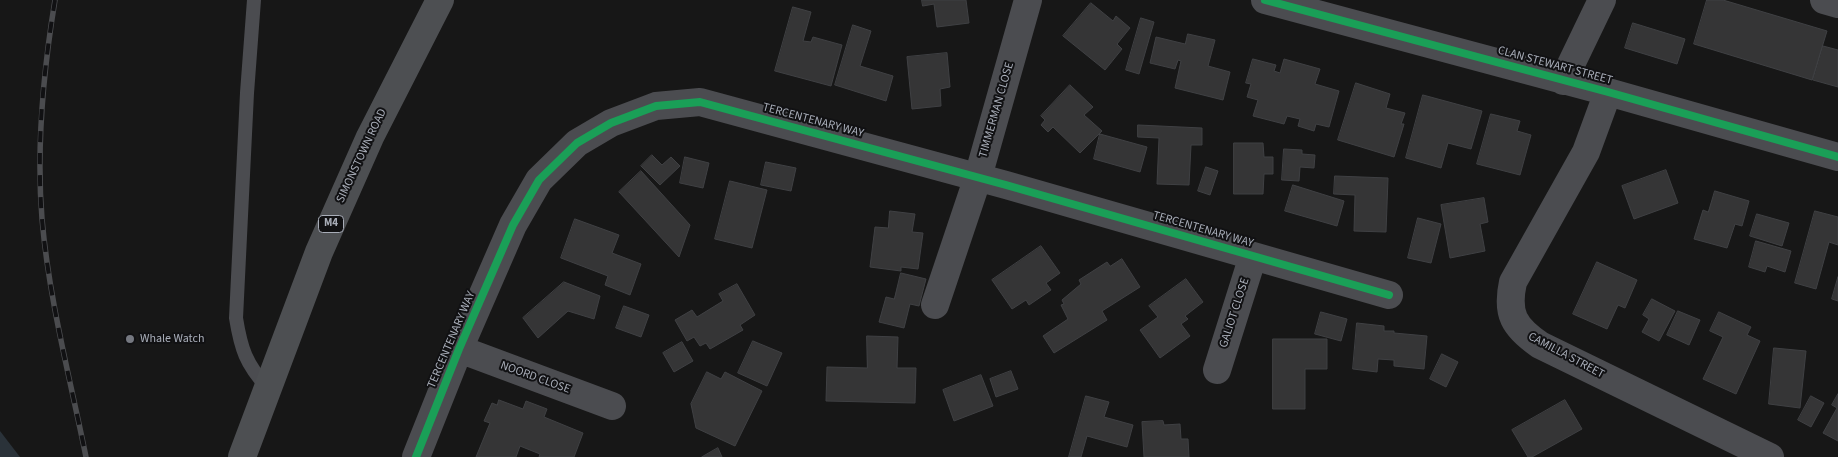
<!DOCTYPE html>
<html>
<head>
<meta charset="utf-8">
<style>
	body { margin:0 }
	canvas { display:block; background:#171717 }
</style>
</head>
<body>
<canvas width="1838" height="457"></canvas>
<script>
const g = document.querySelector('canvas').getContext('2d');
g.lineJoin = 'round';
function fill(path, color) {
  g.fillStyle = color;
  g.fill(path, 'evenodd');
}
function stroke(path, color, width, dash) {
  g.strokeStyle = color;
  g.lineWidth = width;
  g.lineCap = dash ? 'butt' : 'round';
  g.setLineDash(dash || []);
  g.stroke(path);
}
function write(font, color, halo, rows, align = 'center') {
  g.font = font + ' "Source Sans 3",sans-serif';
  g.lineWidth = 4;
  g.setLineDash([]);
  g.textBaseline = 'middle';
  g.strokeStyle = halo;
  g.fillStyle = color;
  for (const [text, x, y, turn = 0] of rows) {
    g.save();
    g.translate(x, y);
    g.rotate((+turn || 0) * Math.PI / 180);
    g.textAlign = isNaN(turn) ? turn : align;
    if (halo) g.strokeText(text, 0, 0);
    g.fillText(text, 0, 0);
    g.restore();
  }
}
fill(new Path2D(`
	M0 431 20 457H0Z`), '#2a3239');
const building = new Path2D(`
	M922 0H966L969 23 937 27 934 4 923 6Z
	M1707 0H1723L1827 31 1812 80 1694 44Z
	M1091 3 1113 21 1116 16 1130 28 1117 44 1122 49 1105 70 1063 36Z
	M793 7 811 12 803 41 811 42 813 37 842 45 831 86 775 71Z
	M1141 18 1154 22 1139 74 1126 70Z
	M1633 23 1685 39 1677 64 1625 48Z
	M853 25 871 31 860 66 893 76 886 101 835 85Z
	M1188 34 1215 40 1208 66 1230 72 1223 100 1175 88 1181 61 1178 60 1175 69 1150 63 1156 37 1185 44Z
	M1823 46 1838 50V87L1813 80Z
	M947 53 950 87 940 89 941 106 912 109 907 57Z
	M1253 59 1276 65 1274 71 1280 73 1284 59 1320 69 1315 84 1339 91 1329 127 1316 124 1314 131 1298 126 1300 119 1287 116 1284 124 1253 116 1258 100 1247 97 1251 84 1246 83Z
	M1356 83 1390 94 1386 108 1405 113 1401 124H1404L1394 157 1338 140Z
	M1070 85 1093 107 1084 115 1102 131 1080 153 1053 127 1048 132 1041 125 1045 120 1041 116Z
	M1423 95 1482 111 1471 149 1448 143 1441 168 1406 158Z
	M1491 114 1520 121 1517 131 1531 135 1520 175 1477 164Z
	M1138 125 1202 128V145H1191L1189 185 1157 184 1159 138 1138 137Z
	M1100 134 1147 147 1140 172 1094 159Z
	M1234 143H1263L1264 157H1273V174H1264L1263 194H1234Z
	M1284 149 1302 150V154L1315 155 1314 168 1300 167 1299 181 1282 180Z
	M652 155 662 165 671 157 680 166 660 185 641 166Z
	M685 157 709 163 703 188 680 183Z
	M766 162 796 168 791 191 761 185Z
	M1206 167 1218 171 1210 195 1198 191Z
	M1666 170 1678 203 1634 219 1622 186Z
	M641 171 690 225 679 257 619 192Z
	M1335 176 1388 178 1386 232 1354 231 1355 195 1334 194Z
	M730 181 767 190 752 248 715 239Z
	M1293 185 1344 201 1337 226 1285 211Z
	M1715 191 1749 201 1742 226 1735 224 1727 248 1694 239 1703 210 1708 212Z
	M1484 198 1488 222 1480 224 1485 251 1450 258 1441 205Z
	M890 211 915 214 912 232 923 233 918 269 901 267V271L870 267 875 227 888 228Z
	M1815 211 1838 217V245L1829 242 1816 289 1795 283Z
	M1757 214 1789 223 1782 246 1750 236Z
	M1418 218 1441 224 1431 263 1408 258Z
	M575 219 619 235 612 253 641 264 630 295 605 285 608 276 561 258Z
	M1756 241 1791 251 1785 272 1767 266 1765 272 1749 267Z
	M1041 246 1060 273 1046 283 1051 290 1029 305 1026 300 1012 309 992 280Z
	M1122 259 1140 287 1102 311 1107 320 1054 353 1043 336 1068 319 1061 305 1064 304 1062 300 1081 284 1079 280 1107 262 1110 266Z
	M1597 262 1637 280 1625 308 1618 305 1607 329 1573 314Z
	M901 273 926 279 919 306 910 304 904 328 879 322 886 297 894 299Z
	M1838 277V301L1832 299Z
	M1186 279 1203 302 1185 316 1188 319 1181 324 1190 336 1160 358 1140 330 1158 317 1149 306Z
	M564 282 600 296 594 319 568 311 538 338 523 318Z
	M737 284 755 315 740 325 743 330 710 349 706 343 700 346 694 337 687 341 675 320 692 310 697 317 723 301 719 294Z
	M1652 299 1675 311 1659 341 1642 332 1649 319 1643 315Z
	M624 306 649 315 641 337 616 328Z
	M1678 311 1700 320 1689 345 1667 335Z
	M1321 312 1347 319 1341 341 1315 334Z
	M1719 312 1751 327 1747 335 1760 341 1736 394 1703 379 1723 337 1710 331Z
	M1357 323 1384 326V331H1394V333L1427 336 1424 369 1394 366V360L1378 359 1377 372 1353 369Z
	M867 336 898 337 897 368H916L915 403 826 401 827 367 867 368Z
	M1273 339H1327V369H1305V409H1273Z
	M753 341 782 353 767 386 738 373Z
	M682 342 693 361 674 372 663 353Z
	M1774 348 1806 351 1800 408 1769 404Z
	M1442 354 1458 362 1446 387 1430 379Z
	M1011 371 1018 389 996 397 990 379Z
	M707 372 721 379 725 372 762 391 735 446 696 428 691 404Z
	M981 375 993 406 954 421 943 390Z
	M1838 394V441L1823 433 1837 408 1832 405Z
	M1086 396 1109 402 1104 417 1133 425 1127 447 1087 436 1081 457H1069Z
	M1811 396 1824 403 1811 427 1798 420Z
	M499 400 523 409 526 401 547 409 544 417 583 433 574 457H539L540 454 520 446 516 457H476L490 423 484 421 492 403 497 405Z
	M1565 400 1582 429 1532 457H1528L1512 430Z
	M1163 421 1164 425 1180 424 1181 439H1188L1189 457H1144L1142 422Z
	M718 448 722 457H702Z`);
fill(building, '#353536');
stroke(building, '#3f4043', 1);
stroke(new Path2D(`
	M254 0 247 93 236 318C241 349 246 364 267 387`), '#4b4c50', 14);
stroke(new Path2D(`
	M1265 0 1608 92 1838 157
	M1824 0 1838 4
	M1563 81 1602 0
	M1608 92 1586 152 1513 282C1506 314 1514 327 1540 345L1770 457
	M935 305 978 177 1028 0
	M459 349 612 406
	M1217 370 1253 256
	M416 457 459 349 513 225 539 180 577 143 611 123 656 106 700 102 1006 185 1389 295`), '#4b4c50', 28);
stroke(new Path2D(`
	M242 457 319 252 370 137 440 0`), '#4d4f52', 28);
const rail = new Path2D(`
	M55 0C43 73 36 145 42 219 49 300 70 378 86 457`);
stroke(rail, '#4b4c4f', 5.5);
stroke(rail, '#111113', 4, [11]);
stroke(new Path2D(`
	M1265 0 1608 92 1838 157
	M416 457 459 349 513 225 539 180 577 143 611 123 656 106 700 102 1006 185 1389 295`), '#1a9f57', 8);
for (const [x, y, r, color] of [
	[130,339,5,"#757880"]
]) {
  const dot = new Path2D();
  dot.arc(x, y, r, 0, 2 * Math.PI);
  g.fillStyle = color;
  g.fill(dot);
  stroke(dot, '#111113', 2);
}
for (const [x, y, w] of [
	[331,224,25]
]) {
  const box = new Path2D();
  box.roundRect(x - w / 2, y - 8.5, w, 17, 4);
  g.fillStyle = '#111113';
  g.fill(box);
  stroke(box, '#a8adb8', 1);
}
write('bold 11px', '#a8adb8', null, [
	["M4",331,224]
]);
write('12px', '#a8adb8', '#111113', [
	["CLAN STEWART STREET",1555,66,15],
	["TIMMERMAN CLOSE",997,110,-74],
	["TERCENTENARY WAY",813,121,15],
	["SIMONSTOWN ROAD",362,156,-65],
	["TERCENTENARY WAY",1203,230,16],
	["GALIOT CLOSE",1235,313,-72],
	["TERCENTENARY WAY",452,340,-67],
	["CAMILLA STREET",1566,356,28],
	["NOORD CLOSE",535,378,20]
]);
write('12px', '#a8adb8', '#111113', [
	["Whale Watch",140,339]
], 'left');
</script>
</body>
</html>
